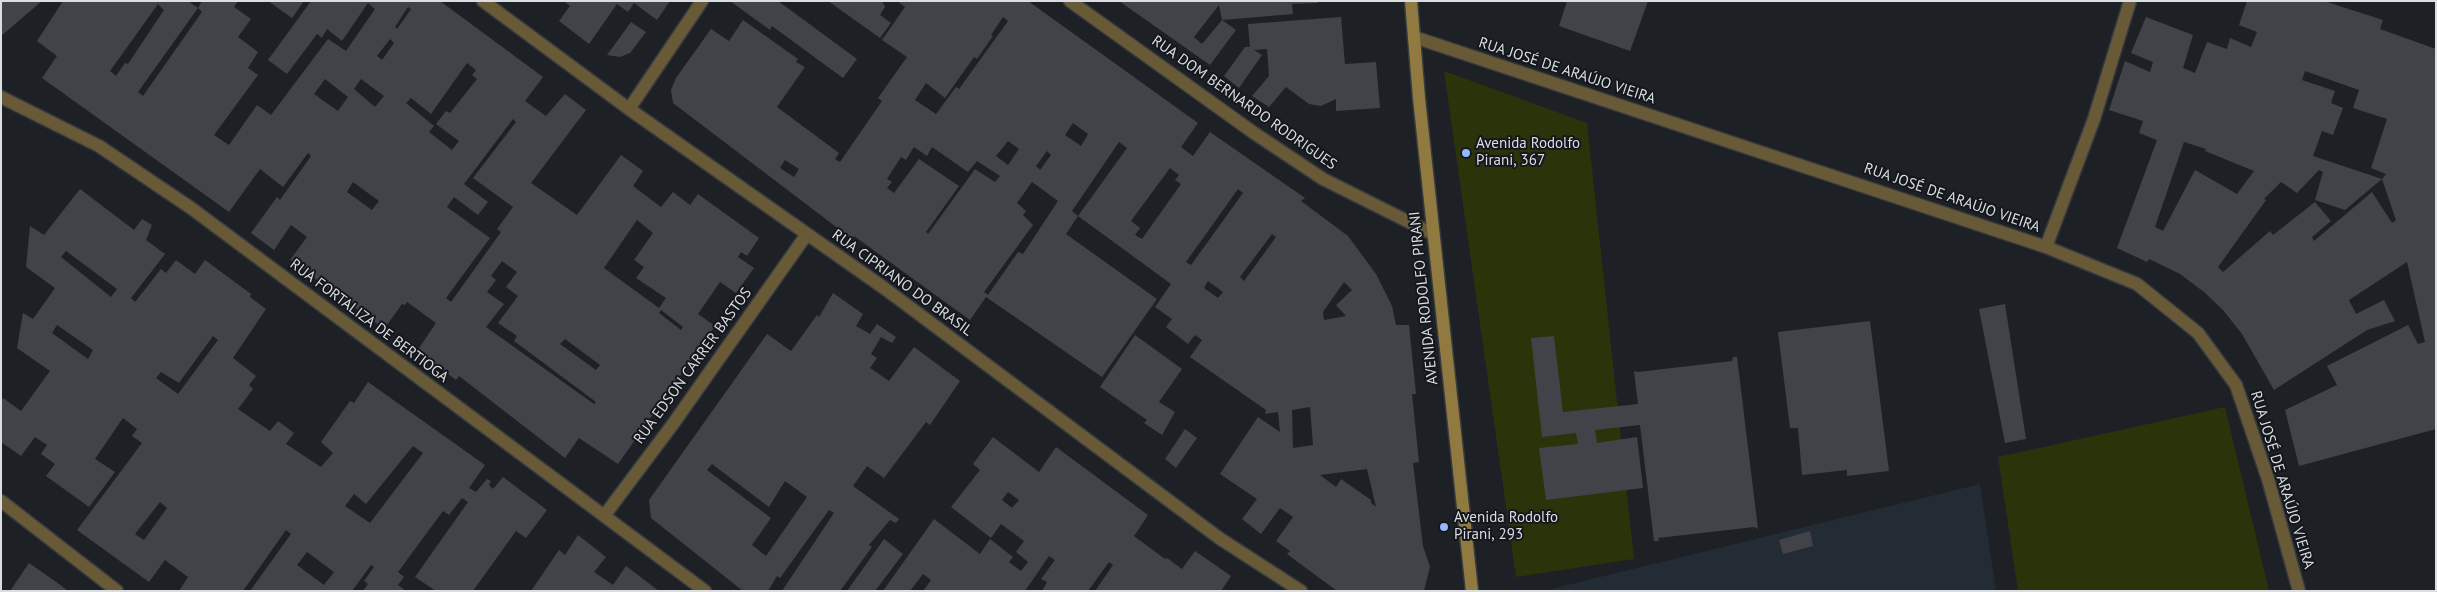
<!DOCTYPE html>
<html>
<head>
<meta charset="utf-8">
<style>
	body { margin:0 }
	#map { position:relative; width:2437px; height:592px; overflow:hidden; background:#1d2126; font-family:"PT Sans",sans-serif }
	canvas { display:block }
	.frame { position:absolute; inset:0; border:2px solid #dadde1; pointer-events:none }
</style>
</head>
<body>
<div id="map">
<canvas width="2437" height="592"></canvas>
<div class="frame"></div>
</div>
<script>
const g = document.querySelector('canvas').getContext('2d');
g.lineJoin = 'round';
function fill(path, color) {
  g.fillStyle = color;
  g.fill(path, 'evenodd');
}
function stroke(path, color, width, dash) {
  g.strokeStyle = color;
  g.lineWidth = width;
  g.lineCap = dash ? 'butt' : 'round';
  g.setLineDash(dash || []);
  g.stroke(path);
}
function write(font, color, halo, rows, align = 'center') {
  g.font = font + ' "PT Sans",sans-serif';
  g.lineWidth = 4;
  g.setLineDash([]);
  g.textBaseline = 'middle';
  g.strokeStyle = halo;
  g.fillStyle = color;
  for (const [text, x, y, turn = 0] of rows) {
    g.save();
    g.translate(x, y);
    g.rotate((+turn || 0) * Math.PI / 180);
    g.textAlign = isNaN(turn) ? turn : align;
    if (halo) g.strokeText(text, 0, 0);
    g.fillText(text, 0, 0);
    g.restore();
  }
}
fill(new Path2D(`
	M1980 484 1996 591H1543Z`), '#232b35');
fill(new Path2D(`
	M1444 71 1587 123 1634 559 1516 577Z
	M2225 407 2269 591H2018L1998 457Z`), '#2a3309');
fill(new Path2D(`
	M2 1H42L1 36Z
	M63 1H188L198 8 202 1H238L234 7 251 19 238 37 258 52 248 68 258 75 214 135 229 145 257 105 271 115 328 39 346 51 375 9 368 3 342 41 327 29 322 38 317 34 287 74 268 60 311 1H440L543 77 525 101 546 116 565 94 586 110 531 183 577 215 621 155 643 171 633 186 661 207 673 192 690 205 698 194 759 238 747 256 741 252 738 257 754 268 736 293 720 282 698 314 715 326 618 464 579 438 565 458 459 376 456 380 417 351 436 323 407 302 405 305 402 304 384 329 290 260 307 237 291 225 274 250 251 233 277 197 280 200 311 156 308 153 283 187 260 169 229 212 42 78 57 56 37 41ZM158 4 164 10 128 64 125 63 116 76 110 71ZM408 7 411 9 397 29 395 27ZM198 8 202 12 143 96 138 92ZM390 39 394 43 382 60 377 56ZM467 63 476 70 472 75 477 79 450 113 446 111 436 124 459 141 452 150 429 132 434 126 406 103 411 98 431 114ZM325 79 348 97 338 111 314 94ZM361 79 384 96 375 107 354 89ZM513 119 516 122 473 178 513 207 497 229 501 232 451 302 446 298 490 238 447 207 454 197 478 215 488 202 464 184ZM353 182 379 201 372 210 347 192ZM637 220 653 233 634 260 644 267 636 278 666 298 659 308 604 268ZM502 261 517 272 506 287 518 296 498 323 517 336 514 341 596 402 594 404 486 327 504 304 487 292 496 280 491 276ZM661 310 683 327 681 330 659 313ZM565 339 600 365 596 370 560 344Z
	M268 1H304L292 18Z
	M564 1H670L657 20 634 3 628 12 617 4 589 44 559 21 570 6Z
	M730 1H778L857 59 843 78 772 26 770 30Z
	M828 1H882L885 7 880 15 891 23 880 38Z
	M897 1H1028L1198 123 1181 147 1193 156 1210 132 1305 198 1301 201 1348 236 1376 274 1392 306 1396 325H1409L1416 394H1412L1419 462 1413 463 1423 546 1430 567 1424 591H1337L1287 554 1290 551 1276 541 1293 517 1280 508 1261 534 1242 519 1257 499 1220 474 1258 417 1280 432 1278 412 1265 414 1266 410 1190 357 1202 340 1195 335 1188 344 1166 327 1172 319 1155 307 1171 284 1078 216 1127 148 1119 142 1072 211 1078 216 1066 234 1157 299 1102 377 986 297 970 320 854 236 852 239 673 103 671 90 676 78 711 29 729 41 743 20 798 59 796 62 805 67 777 107 839 153 835 159 840 162 882 101 878 98 907 57 882 40 905 7ZM1003 17 1008 21 959 89 956 87 936 114 915 100 926 83 945 98 974 57 977 59 993 36 991 35ZM1073 123 1088 134 1081 146 1065 135ZM1008 141 1019 149 1008 165 996 156ZM914 147 927 156 932 147 968 172 977 161 1000 176 995 182 975 169 928 234 926 232 959 186 919 159 894 193 887 188 892 182 887 179 901 157 906 160ZM1047 151 1051 155 1040 170 1036 166ZM785 160 799 169 794 177 780 168ZM1170 168 1179 175 1175 180 1181 184 1142 239 1135 235 1140 228 1131 221ZM1032 182 1058 201 1023 254 1018 252 988 295 984 292 1033 225 1023 215 1026 211 1017 203ZM1238 189 1243 193 1191 265 1186 262ZM1272 234 1276 237 1244 281 1240 277ZM1208 281 1223 292 1218 298 1204 288ZM1344 282 1352 290 1336 305 1346 316 1324 320 1323 312ZM1310 407 1313 445 1293 448 1292 410ZM1367 469 1376 507 1371 503V500L1341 479 1336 487 1320 475Z
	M1119 1H1318V3L1292 4 1293 14 1222 20 1219 5 1194 37 1202 44 1222 20 1236 30 1210 65Z
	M1567 1H1648L1630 51 1559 26Z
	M2247 1H2324L2383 20 2380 29 2436 49V429L2299 466 2285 410 2337 385 2327 366 2408 325 2418 344 2425 342 2407 262 2349 300 2356 314 2384 300 2395 321 2367 330 2274 390 2242 334 2223 310 2204 292 2180 274 2149 259 2147 262 2117 248 2157 140 2139 133 2143 121 2109 110 2125 61 2150 72 2153 62 2131 53 2146 17 2193 35 2183 68 2195 73 2207 42 2227 49 2230 38 2251 47 2257 32 2239 25ZM2305 71 2359 90 2353 108 2387 119 2371 168 2386 174 2382 179 2396 220 2392 223 2372 192 2314 241 2312 237 2331 221 2315 202 2273 235 2270 231 2223 272 2218 267 2266 200 2264 199 2281 182 2297 193 2319 170 2323 172 2315 200 2345 210 2382 179 2313 156 2322 131 2333 135 2343 108 2331 103 2335 91 2302 80ZM2184 142 2206 149 2205 151 2254 171 2237 194 2195 170 2163 231 2155 227Z
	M1341 17 1345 64 1376 62 1380 108 1336 111V99L1321 106 1309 104 1286 87 1269 107 1252 96 1269 76 1267 49 1254 50 1262 55 1239 88 1224 76 1245 47H1250L1248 24Z
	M631 22 646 32 630 53 620 57 607 55Z
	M80 189 134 230 142 219 152 225 146 240 165 254 131 298 135 302 161 269 166 273 176 260 195 274 205 260 251 294 250 297 266 309 233 358 256 376 249 385 253 389 238 409 270 431 278 421 294 433 286 444 321 467 333 453 321 442 350 401 354 403 368 382 485 465 469 488 476 492 487 479 491 481 489 485 493 489 503 477 547 510 526 538 516 531 473 591H436L415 577 468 502 462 498 449 515 443 511 398 572 404 577 398 585 406 591H363L368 584 364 581 374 567 371 565 352 591H250L291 534 286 530 243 591H179L188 577 165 560 149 582 77 530 142 443 132 436 137 429 123 418 95 459 115 472 89 507 46 476 55 464 41 454 47 445 35 437 21 456 1 442V403L3 398 21 411 50 371 17 348 23 313 33 319 55 288 26 267 30 226 44 235ZM66 251 117 289 111 297 61 257ZM57 325 93 350 88 359 52 333ZM213 336 218 340 178 394 156 378 161 372 179 383ZM413 446 423 453 370 523 345 506 354 494 366 504ZM160 502 167 508 144 540 135 534ZM307 552 334 572 324 585 297 565Z
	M833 293 863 314 856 326 870 334 877 324 896 337 892 343 881 337 871 354 877 358 870 368 889 381 914 347 960 381 930 425 926 422 884 478 867 466 853 486 899 519 896 523 890 520 869 545 872 547 840 591H782L834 513 829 510 780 578 777 576 768 591H743L651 518 649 500 767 334 791 351 817 315 819 317ZM712 464 769 507 785 481 807 497 766 556 752 545 771 518 707 470Z
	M2005 304 2026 439 2005 443 1979 309Z
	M1870 321 1889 471 1847 476V470L1802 475 1798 428H1790L1778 332Z
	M1135 335 1182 369 1159 402 1175 412 1162 435 1144 423 1147 420 1100 387Z
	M1554 336 1563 412 1638 404 1634 371 1638 372 1732 361 1733 357H1737L1758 529 1754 527 1658 538 1659 541H1654L1640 425 1595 430 1597 443 1637 437 1643 488 1546 500 1539 448 1578 444 1576 433 1542 437 1531 338Z
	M1185 429 1197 438 1176 468 1165 459Z
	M993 437 1039 472 1056 447 1148 515 1134 536 1165 559 1167 558 1182 569 1195 551 1231 576 1221 591H1095L1113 565 1109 562 1088 591H1042L1047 582 1041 579 1055 560 1049 556 1025 591H923L931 580 923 574 910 591H883L934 519 980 554 990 539 1013 557 1009 562 1021 571 1028 562 1016 552 1024 541 1001 524 991 538 951 507 980 470 973 464ZM1008 492 1019 500 1012 508 1002 500Z
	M1810 531 1813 546 1783 554 1779 540Z
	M578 535 606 557 594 572 613 585 626 566 659 591H531L559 550 565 555Z
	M884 539 903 554 875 591H847Z
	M29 563 59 584 68 591H10Z`), '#424349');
const service = new Path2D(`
	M2046 247 2094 119 2130 1`);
const minor = new Path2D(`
	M483 1 629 109 884 288 1219 538 1301 591
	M1070 1 1254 133 1323 179 1433 234
	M1414 37 2046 247 2137 284 2198 333 2236 385 2268 479 2299 591
	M1 97 99 146 191 208 705 591
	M629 109 702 1
	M1 501 117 591
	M604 516 673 424 807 234`);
const secondary = new Path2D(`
	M1411 1 1419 98 1472 591`);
stroke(service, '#373b40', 15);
stroke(minor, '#373b40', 15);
stroke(secondary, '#373b40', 15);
stroke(service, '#685a36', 12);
stroke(minor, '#685a36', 12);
stroke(secondary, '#917a3f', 12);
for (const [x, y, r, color] of [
	[1466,153,5,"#94b7fd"],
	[1444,527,5,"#94b7fd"]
]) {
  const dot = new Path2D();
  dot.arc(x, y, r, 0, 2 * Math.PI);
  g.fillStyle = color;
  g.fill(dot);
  stroke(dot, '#14181d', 2);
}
write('15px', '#dadde1', '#14181d', [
	["RUA JOSÉ DE ARAÚJO VIEIRA",1567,71,18],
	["RUA DOM BERNARDO RODRIGUES",1244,103,35],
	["RUA JOSÉ DE ARAÚJO VIEIRA",1952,198,19],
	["RUA CIPRIANO DO BRASIL",902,283,36],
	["AVENIDA RODOLFO PIRANI",1424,298,-96],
	["RUA FORTALIZA DE BERTIOGA",369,321,37],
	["RUA EDSON CARRER BASTOS",693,366,-54],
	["RUA JOSÉ DE ARAÚJO VIEIRA",2282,480,73]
]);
write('15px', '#dadde1', '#14181d', [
	["Avenida Rodolfo",1476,144],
	["Pirani, 367",1476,161],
	["Avenida Rodolfo",1454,518],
	["Pirani, 293",1454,535]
], 'left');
</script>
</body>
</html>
